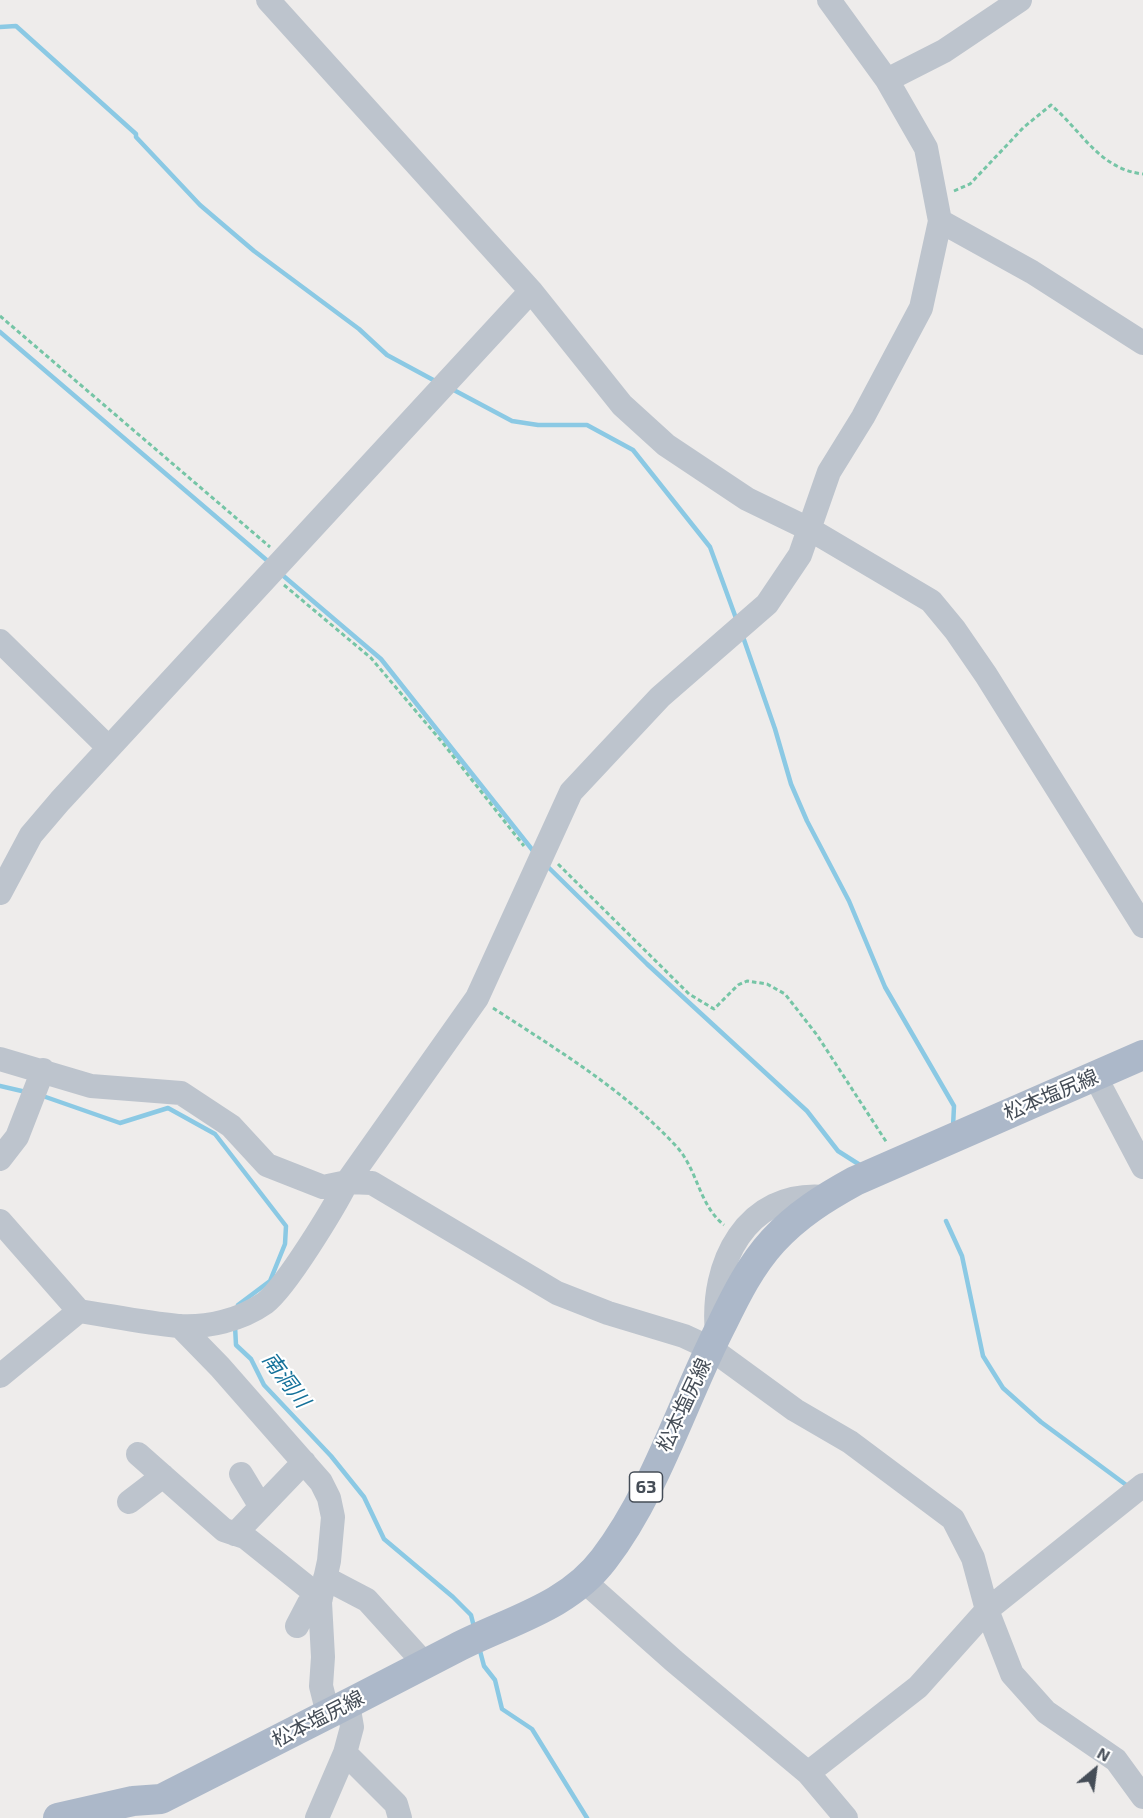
<!DOCTYPE html>
<html>
<head>
<meta charset="utf-8">
<style>
	body { margin:0 }
	#map { position:relative; width:1143px; height:1818px; overflow:hidden; background:#eeeceb; font-family:"Exo 2",sans-serif }
	canvas { display:block }
	.north { position:absolute; left:1065px; top:1740px; width:60px; height:60px; -webkit-text-stroke:4px #fff; paint-order:stroke; rotate:29deg; font-size:16px; font-weight:700; line-height:24px; text-align:center; color:#454d57 }
	.north::after { content:''; display:block; margin:auto; width:21px; height:27px; background:#454d57; clip-path:polygon(50% 0,100% 100%,50% 72%,0 100%) }
</style>
</head>
<body>
<div id="map">
<canvas width="1143" height="1818"></canvas>
<div class="north">N</div>
</div>
<script>
const g = document.querySelector('canvas').getContext('2d');
g.lineJoin = 'round';
function stroke(path, color, width, dash) {
  g.strokeStyle = color;
  g.lineWidth = width;
  g.lineCap = dash ? 'butt' : 'round';
  g.setLineDash(dash || []);
  g.stroke(path);
}
function write(font, color, halo, rows, align = 'center') {
  g.font = font + ' "Exo 2","Noto Sans JP",sans-serif';
  g.lineWidth = 4.5;
  g.setLineDash([]);
  g.textBaseline = 'middle';
  g.strokeStyle = halo;
  g.fillStyle = color;
  for (const [text, x, y, turn = 0] of rows) {
    g.save();
    g.translate(x, y);
    g.rotate((+turn || 0) * Math.PI / 180);
    g.textAlign = isNaN(turn) ? turn : align;
    if (halo) g.strokeText(text, 0, 0);
    g.fillText(text, 0, 0);
    g.restore();
  }
}
stroke(new Path2D(`
	M0 27 16 26 136 134V137L200 205 254 251 359 329 387 355 437 382
	M0 332 270 563
	M450 388 512 421 538 425H587L633 450 710 547 737 621
	M280 573 381 659 534 852
	M742 634 775 729 791 784 807 821 849 901 885 987 954 1106 953 1127
	M546 865 647 964 807 1111 838 1151 860 1165
	M0 1086 26 1092
	M40 1095 120 1123 168 1108 215 1134 286 1226 285 1244 270 1281 238 1305
	M946 1221 962 1256 983 1356 1003 1388 1041 1422 1129 1487
	M235 1326 236 1345 251 1359 264 1385 331 1456 364 1497 384 1539 453 1597 471 1615 474 1627
	M479 1647 484 1666 495 1680 502 1709 532 1729 587 1818`), '#8bc9e4', 4.5);
stroke(new Path2D(`
	M954 191 970 184 1024 127 1051 105C1082 131 1099 169 1143 174
	M0 316 270 547
	M284 585 371 658 442 742 524 846
	M558 864 689 994 714 1009 738 985 747 981 767 984 785 994 817 1035 887 1143
	M493 1008C559 1051 623 1089 677 1147 698 1171 699 1205 724 1225`), '#76c5a6', 3, [4.5, 3]);
stroke(new Path2D(`
	M268 0 531 291 622 405 666 445 747 499 811 530 931 601 955 630 986 675 1143 926
	M887 80 944 51 1020 0
	M940 221 1032 272 1143 343
	M0 641 109 748
	M0 893 31 835 60 801 531 291
	M0 1059 91 1086 181 1093 231 1126 267 1165 323 1187 347 1182 372 1183 557 1293 608 1313 684 1336 710 1348 795 1410 850 1442 953 1519 973 1558 987 1610 1012 1674 1046 1712 1116 1760 1143 1797
	M1095 1076 1143 1167
	M0 1159 17 1137 43 1070
	M0 1221 79 1311C112 1316 145 1323 178 1326 207 1328 241 1320 265 1303 286 1287 334 1208 347 1182L477 998 571 792 660 697 767 604 800 555 829 472 863 417 921 308 940 221 926 148 887 80 829 0
	M180 1326 220 1367 321 1482 329 1498 333 1517 329 1561 320 1602 323 1657 321 1686 328 1714
	M717 1333C710 1264 746 1190 825 1197
	M0 1376 79 1311
	M138 1454 224 1530 245 1537 321 1598 309 1603 297 1626
	M241 1474 261 1507
	M129 1502 163 1476
	M235 1534 304 1462
	M325 1578 367 1600 425 1664
	M584 1581 674 1661 808 1773 846 1818
	M345 1753 396 1804 400 1818
	M808 1773 918 1687 987 1610 1143 1485
	M317 1818 345 1753 352 1727 348 1704`), '#bdc4cd', 24);
stroke(new Path2D(`
	M58 1818 133 1801 161 1799C260 1749 358 1699 456 1648 508 1621 567 1608 604 1559 656 1491 683 1400 722 1324 736 1295 751 1265 773 1241 797 1215 824 1198 855 1181L1143 1055`), '#acb8c9', 30);
for (const [x, y, w] of [
	[646,1487,33]
]) {
  const box = new Path2D();
  box.roundRect(x - w / 2, y - 15, w, 30, 4.5);
  g.fillStyle = '#fff';
  g.fill(box);
  stroke(box, '#454d57', 1.5);
}
write('bold 18px', '#454d57', null, [
	["63",646,1487]
]);
write('20px', '#454d57', '#fff', [
	["松本塩尻線",1051,1095,-23],
	["松本塩尻線",684,1405,-65],
	["松本塩尻線",318,1719,-27]
]);
write('italic 21px', '#15719a', '#fff', [
	["南洞川",286,1380,53]
]);
</script>
</body>
</html>
